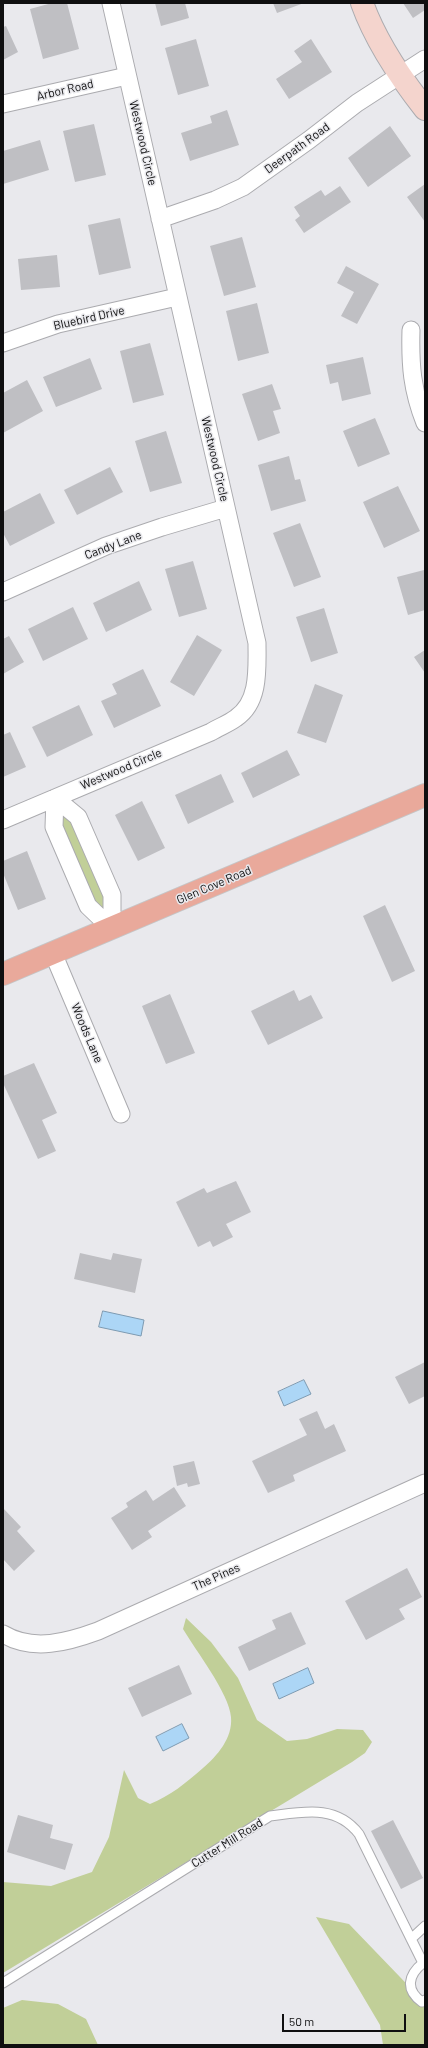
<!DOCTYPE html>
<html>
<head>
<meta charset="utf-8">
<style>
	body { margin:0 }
	#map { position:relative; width:428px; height:2048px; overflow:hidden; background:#e9e9ed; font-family:Barlow,sans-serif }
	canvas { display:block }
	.frame { position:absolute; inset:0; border:4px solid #0f0f10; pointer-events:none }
	.scale { position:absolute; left:282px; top:2014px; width:124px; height:18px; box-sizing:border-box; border:2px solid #0f0f10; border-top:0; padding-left:5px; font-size:12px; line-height:14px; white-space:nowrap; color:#0f0f10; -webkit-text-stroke:3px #e9e9ed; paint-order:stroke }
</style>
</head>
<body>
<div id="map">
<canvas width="428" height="2048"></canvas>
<div class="frame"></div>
<div class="scale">50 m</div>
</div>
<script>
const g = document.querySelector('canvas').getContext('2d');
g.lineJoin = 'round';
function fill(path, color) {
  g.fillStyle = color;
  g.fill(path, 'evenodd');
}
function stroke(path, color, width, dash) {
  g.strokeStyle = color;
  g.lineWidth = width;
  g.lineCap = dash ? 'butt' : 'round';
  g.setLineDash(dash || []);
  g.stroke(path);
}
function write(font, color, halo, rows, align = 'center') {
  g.font = font + ' Barlow,sans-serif';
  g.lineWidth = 3;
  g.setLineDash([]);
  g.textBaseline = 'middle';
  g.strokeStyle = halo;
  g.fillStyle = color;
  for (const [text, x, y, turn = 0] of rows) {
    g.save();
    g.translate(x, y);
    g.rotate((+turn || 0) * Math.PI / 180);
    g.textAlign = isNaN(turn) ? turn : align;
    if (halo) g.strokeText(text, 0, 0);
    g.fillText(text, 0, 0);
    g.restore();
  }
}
fill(new Path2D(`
	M55 798 78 817 112 895V929L88 906 54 827Z
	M186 1618 211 1642 238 1678 257 1720 287 1741 307 1739 337 1729 363 1730 372 1742 365 1753 352 1762 3 1973V1882L51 1886 92 1872 109 1837 124 1770 138 1798 150 1804C170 1796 186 1783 203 1768 217 1756 233 1738 231 1717 229 1693 196 1651 183 1629Z
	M316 1917 349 1924 425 2003V2045H383L380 2025Z
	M22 2000 58 2004 86 2019 98 2045H3V2008Z`), '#c1cf98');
const water = new Path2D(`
	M103 1311 144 1320 141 1336 99 1327Z
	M304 1380 311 1394 284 1406 278 1392Z
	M308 1668 314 1683 279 1699 273 1684Z
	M182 1724 189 1738 163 1751 156 1737Z`);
fill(water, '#acd6f6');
stroke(water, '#7d9ab1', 1);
fill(new Path2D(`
	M52 3H67L79 49 43 59 30 9Z
	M155 3H185L189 18 161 26Z
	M273 3H304L277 13Z
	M403 3H425V10L413 18Z
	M6 26 18 52 3 60V27Z
	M196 39 209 86 178 95 165 48Z
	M311 39 332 72 289 99 276 79 302 62 294 51Z
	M227 110 239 145 190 161 181 133 212 123 210 116Z
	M94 124 106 175 75 182 63 131Z
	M390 126 411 156 368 187 348 158Z
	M40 140 49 170 3 184V151Z
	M425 184V222L407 197Z
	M340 186 351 202 304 233 295 220 300 216 294 207 321 190 325 196Z
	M120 218 131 268 99 275 88 225Z
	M242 237 256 287 224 296 210 246Z
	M57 255 60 287 21 290 18 259Z
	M346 266 379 284 357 324 341 316 354 292 337 283Z
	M257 303 269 353 238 361 226 311Z
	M150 343 164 395 133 403 120 351Z
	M363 357 371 394 342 401 338 382 330 384 326 365Z
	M90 358 102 389 56 407 43 377Z
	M27 380 43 411 3 433V393Z
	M272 384 281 409 273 411 280 433 258 441 242 394Z
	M375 418 390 454 358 467 343 431Z
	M166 431 182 483 150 492 135 441Z
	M289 456 295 480 300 479 306 501 271 511 258 465Z
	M110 467 123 492 77 515 64 490Z
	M398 486 420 531 384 548 363 502Z
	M40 493 55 523 10 546 3 533V512Z
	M300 523 321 577 294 587 273 533Z
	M193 561 207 609 179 617 165 569Z
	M424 570 425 610 408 615 397 577Z
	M139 581 152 610 106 632 93 603Z
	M73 607 88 639 43 661 28 629Z
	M324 608 338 653 311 662 296 617Z
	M197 635 222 650 194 696 170 682Z
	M9 636 24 662 3 674V639Z
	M425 650V673L414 657Z
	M143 669 161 706 114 728 101 701 117 694 112 684Z
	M315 684 343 695 326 743 297 733Z
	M79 705 93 735 47 757 32 727Z
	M10 732 26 767 3 777V735Z
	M287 750 300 775 253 798 241 773Z
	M221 774 234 802 188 824 175 795Z
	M142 801 165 848 138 861 115 815Z
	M27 851 46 899 18 910 3 873V861Z
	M385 905 415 971 392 982 363 916Z
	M294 990 299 1001 311 995 323 1018 268 1045 251 1011Z
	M170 994 195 1053 166 1064 142 1006Z
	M34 1063 57 1113 42 1120 56 1151 38 1159 3 1083V1076Z
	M236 1181 251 1212 226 1224 233 1237 213 1247 210 1241 198 1247 176 1202 204 1188 207 1193Z
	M80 1253 111 1260 113 1253 142 1259 135 1293 74 1279Z
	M425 1362V1396L409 1404 395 1377Z
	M317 1411 325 1429 334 1424 346 1451 293 1475 295 1481 268 1493 252 1461 307 1435 299 1419Z
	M194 1461 200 1484 188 1487 187 1483 177 1486 173 1466Z
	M174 1487 186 1506 148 1531 152 1537 132 1550 111 1518 128 1507 126 1503 146 1490 153 1501Z
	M3 1508 21 1527 17 1531 35 1551 14 1571 3 1559Z
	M407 1568 422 1597 399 1609 405 1619 366 1640 345 1601Z
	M291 1612 306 1644 249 1671 238 1647 276 1629 272 1620Z
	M179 1665 192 1694 142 1717 128 1688Z
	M18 1815 53 1825 50 1838 73 1844 65 1870 7 1852Z
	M393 1820 423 1878 401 1889 371 1831Z`), '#bfbfc3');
const lane = new Path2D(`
	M411 1939 425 1926
	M425 1964 423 1963C408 1975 405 1990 422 2002L425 2000
	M3 1983 270 1816C303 1812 336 1804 359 1834L423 1963`);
const street = new Path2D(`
	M3 104 127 76
	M160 219 215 200 243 187 309 140 357 103 425 59
	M411 330C410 365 412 390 425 423
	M3 343 58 324 177 297
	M3 592 106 546 162 527 226 508
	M55 798 78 817 112 895V929L88 906 54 827Z
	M3 820 211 732C219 727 228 724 236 718 260 702 257 668 257 643L111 3
	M53 953 121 1114
	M3 1634C33 1652 68 1642 98 1631L425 1483`);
const secondary = new Path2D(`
	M362 3C376 42 399 76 425 109`);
const primary = new Path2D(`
	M3 974 425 795`);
stroke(lane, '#ababaf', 11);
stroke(street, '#ababaf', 19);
stroke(secondary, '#ababaf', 24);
stroke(primary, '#c5c5c6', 24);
stroke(lane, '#fff', 9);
stroke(street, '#fff', 17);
stroke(secondary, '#f4d4cd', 22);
stroke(primary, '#e9a99b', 22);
write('12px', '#0f0f10', '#e9e9ed', [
	["Arbor Road",65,90,-13],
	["Westwood Circle",143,143,77],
	["Deerpath Road",297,148,-36],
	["Bluebird Drive",89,318,-13],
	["Westwood Circle",215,459,77],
	["Candy Lane",113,545,-21],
	["Westwood Circle",121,769,-23],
	["Glen Cove Road",214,885,-23],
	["Woods Lane",87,1033,67],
	["The Pines",216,1577,-24],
	["Cutter Mill Road",227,1843,-32]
]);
</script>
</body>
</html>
